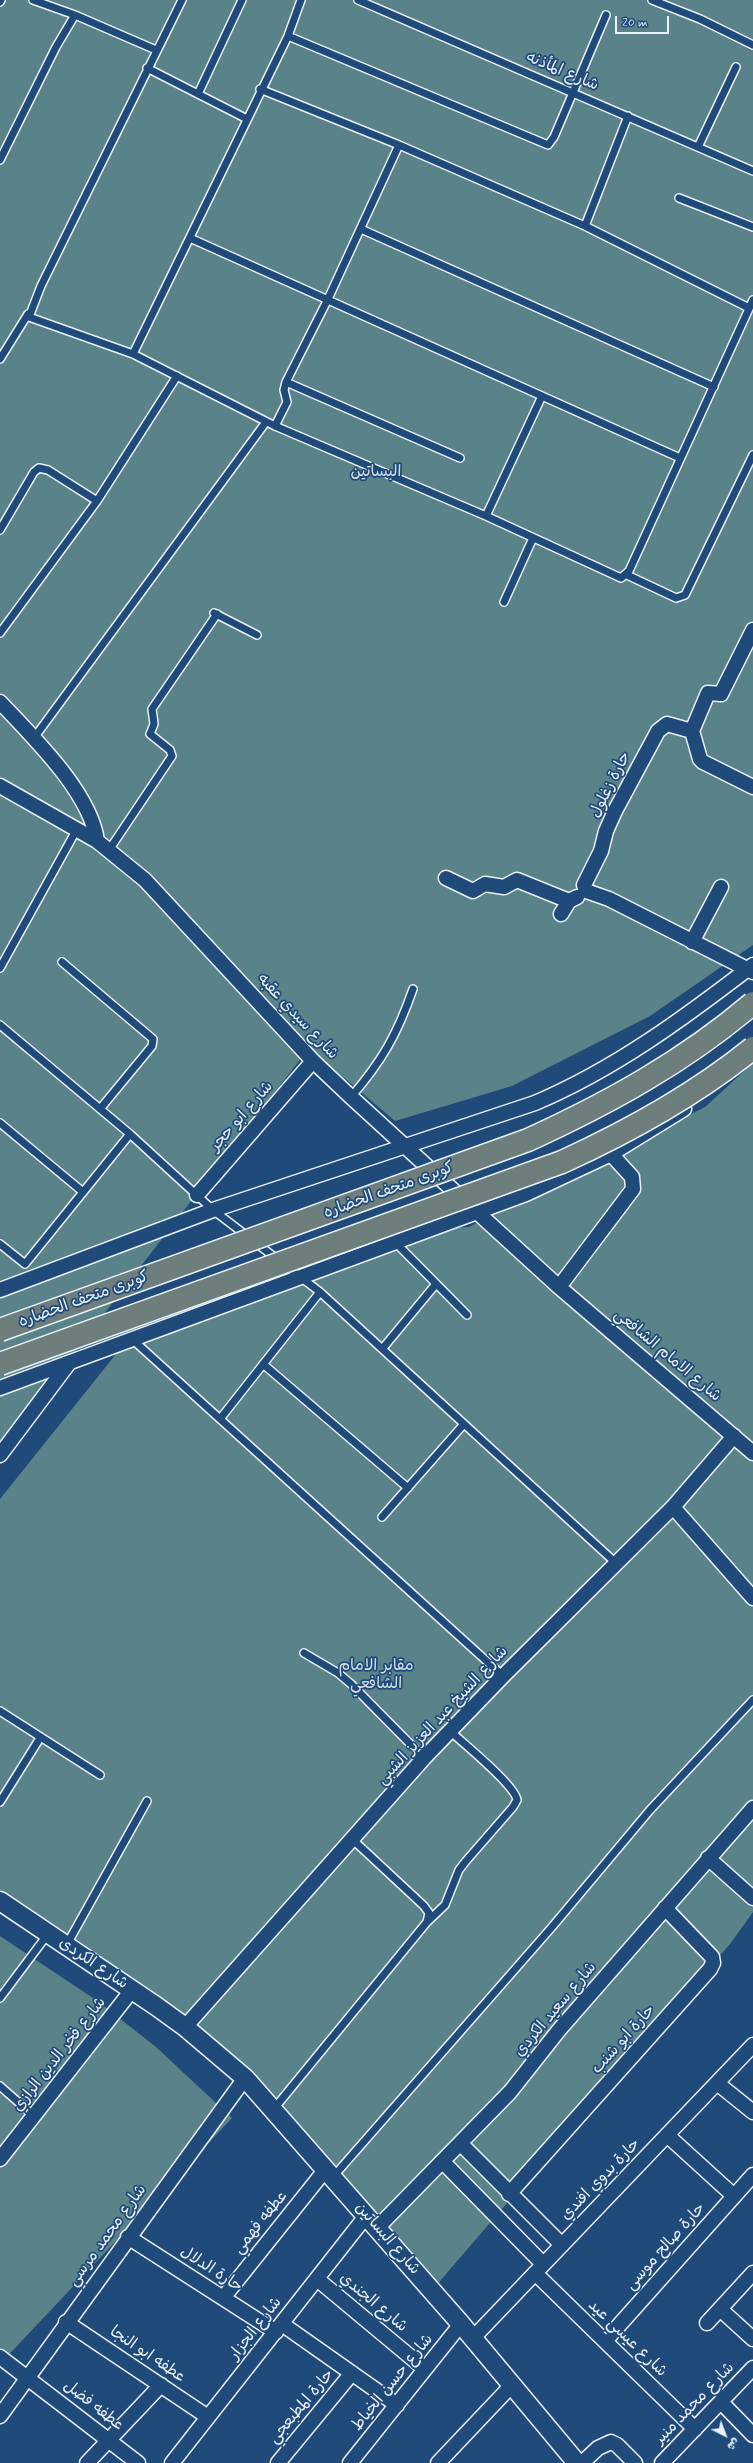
<!DOCTYPE html>
<html>
<head>
<meta charset="utf-8">
<style>
	body { margin:0 }
	#map { position:relative; width:753px; height:2463px; overflow:hidden; background:#1f4a7a; font-family:Mynerve,"Playpen Sans Arabic",sans-serif }
	canvas { display:block }
	.north { position:absolute; left:705px; top:2415px; width:40px; height:40px; -webkit-text-stroke:3px #1f4a7a; paint-order:stroke; rotate:138deg; font-size:11px; font-weight:700; line-height:16px; text-align:center; color:#e8f1f8 }
	.north::after { content:''; display:block; margin:auto; width:14px; height:18px; background:#e8f1f8; clip-path:polygon(50% 0,100% 100%,50% 72%,0 100%) }
	.scale { position:absolute; left:615px; top:16px; width:54px; height:18px; box-sizing:border-box; border:2px solid #e8f1f8; border-top:0; padding-left:5px; font-size:12px; line-height:14px; white-space:nowrap; color:#e8f1f8; -webkit-text-stroke:3px #1f4a7a; paint-order:stroke }
</style>
</head>
<body>
<div id="map">
<canvas width="753" height="2463"></canvas>
<div class="north">ش</div>
<div class="scale">20 m</div>
</div>
<script>
const g = document.querySelector('canvas').getContext('2d');
g.lineJoin = 'round';
function fill(path, color) {
  g.fillStyle = color;
  g.fill(path, 'evenodd');
}
function stroke(path, color, width, dash) {
  g.strokeStyle = color;
  g.lineWidth = width;
  g.lineCap = dash ? 'butt' : 'round';
  g.setLineDash(dash || []);
  g.stroke(path);
}
function write(font, color, halo, rows, align = 'center') {
  g.font = font + ' Mynerve,"Playpen Sans Arabic",sans-serif';
  g.lineWidth = 3.5;
  g.setLineDash([]);
  g.textBaseline = 'middle';
  g.strokeStyle = halo;
  g.fillStyle = color;
  for (const [text, x, y, turn = 0] of rows) {
    g.save();
    g.translate(x, y);
    g.rotate((+turn || 0) * Math.PI / 180);
    g.textAlign = isNaN(turn) ? turn : align;
    if (halo) g.strokeText(text, 0, 0);
    g.fillText(text, 0, 0);
    g.restore();
  }
}
fill(new Path2D(`
	M0 0H753V945L650 1016 512 1086 395 1121 309 1048 0 1449Z
	M753 1063V1912L730 1944 434 2288 240 2069 0 1897V1499L136 1329 404 1231 469 1227 705 1107Z
	M0 1936 96 2000 155 2046 232 2118 0 2364Z`), '#598289');
const service = new Path2D(`
	M33 0 75 15
	M182 0 41 286 29 317 133 354 275 426 486 516 621 578 629 571 753 300
	M358 0 753 171
	M652 0 700 19 753 45
	M0 2 1 0
	M288 36 548 145 554 137 606 15
	M147 68 247 119
	M260 89 399 145 585 226 749 308
	M198 94 242 0
	M698 147 736 67
	M0 160 56 47 75 15 156 50
	M679 198 753 227
	M585 226 628 116
	M361 229 714 387
	M190 238 680 458
	M133 354 288 36 301 0
	M0 359 28 314
	M286 382 460 458
	M275 426 287 402 284 390 286 382 328 299 399 145
	M486 516 542 396
	M0 530 34 472 39 468 48 470 97 501
	M627 575 676 598 685 595 753 455
	M504 602 533 538
	M214 613 257 635
	M0 633 97 501 177 376
	M34 738 266 422
	M109 850 172 756 170 750 150 734 154 724 152 709 217 614
	M62 962 153 1039 152 1046 100 1109
	M0 968 77 829
	M0 1025 130 1134 213 1210 320 1292 617 1564
	M351 1097C382 1061 397 1035 413 989
	M0 1123 83 1192
	M396 1243 467 1315
	M0 1244 25 1264 130 1134
	M133 1340 503 1676
	M383 1348 436 1284
	M263 1364 408 1488
	M220 1419 320 1292
	M382 1517 464 1424
	M304 1653 338 1673 351 1684 424 1758
	M0 1711 100 1775
	M0 1802 40 1738
	M427 1922 445 1905 459 1870 466 1861 513 1807 517 1800C515 1785 463 1743 450 1731
	M66 1946 147 1801
	M0 1998 48 1934
	M0 2086 34 2116
	M273 2110 427 1922 429 1913 424 1906 352 1839
	M333 2177 552 1927 650 1810 753 1700`);
const minor = new Path2D(`
	M753 630 721 694 708 693 692 731 700 759 703 762 753 787
	M0 702C33 737 91 793 97 841
	M692 731 667 724 658 731 615 811 606 831 601 851 584 885 586 891 609 899 753 972
	M0 786 97 841 145 880 313 1061 351 1097 559 1287 753 1453
	M446 878 473 891 485 884 504 887 517 880 569 901
	M561 914 569 901 577 897
	M692 942 721 887
	M197 1195 313 1061
	M559 1287 633 1189 632 1177 611 1154
	M0 1290 213 1210 535 1103C615 1069 684 1018 753 965
	M0 1388 526 1194 611 1154 684 1109
	M0 1455 69 1363
	M673 1507 753 1598
	M708 1858 753 1898
	M185 2027 424 1758 503 1676 673 1507 734 1436
	M717 2083 753 2112
	M667 2135 734 2196
	M461 2144 562 2245
	M0 2159 132 1990
	M443 2162 543 2264
	M509 2194 710 1969 713 1963 712 1957 665 1908
	M377 2228 510 2092 559 2030 753 1808
	M128 2237 276 2332
	M535 2273 695 2429
	M317 2279 425 2369
	M223 2298 326 2169
	M720 2309 753 2339
	M66 2322 208 2417
	M707 2323 753 2273
	M282 2324 397 2405
	M473 2338 753 2045
	M605 2341 753 2175
	M0 2357 138 2463
	M721 2402 753 2435
	M0 2416 245 2078
	M87 2463 161 2385
	M172 2463 366 2216
	M278 2463 352 2373
	M350 2463 461 2324
	M438 2463 512 2385
	M582 2463 598 2448 611 2442 617 2445 635 2463
	M662 2463 753 2368`);
const tertiary = new Path2D(`
	M0 1901 156 2006 185 2027 245 2078 461 2324 577 2463`);
stroke(service, '#e8f1f8', 10);
stroke(minor, '#e8f1f8', 17);
stroke(tertiary, '#e8f1f8', 21);
stroke(service, '#1f4a7a', 7);
stroke(minor, '#1f4a7a', 14);
stroke(tertiary, '#1f4a7a', 18);
const motorwayBridge = new Path2D(`
	M0 1330 528 1140C609 1103 685 1061 753 1003
	M0 1364 562 1162C630 1131 695 1095 753 1048`);
stroke(motorwayBridge, '#e8f1f8', 25, []);
stroke(motorwayBridge, '#6d7e7c', 22);
write('16px', '#e8f1f8', '#1f4a7a', [
	["شارع المأذنه",562,72,23],
	["حارة زغلول",611,785,-63],
	["شارع سيدي عقبه",297,1017,47],
	["شارع ابو حجر",242,1117,-49],
	["كوبرى متحف الحضاره",389,1191,-20],
	["كوبرى متحف الحضاره",84,1300,-20],
	["شارع الامام الشافعي",667,1356,40],
	["شارع الشيخ عبد العزيز الشبي",443,1716,-47],
	["شارع الكردى",93,1964,34],
	["شارع سعيد الكردي",556,2010,-50],
	["حارة ابو شنب",624,2040,-48],
	["شارع فخر الدين الرازي",60,2055,-52],
	["حارة بدوي افندي",601,2180,-46],
	["عطفه فهمي",261,2223,-51],
	["شارع محمد مرسي",108,2236,-54],
	["شارع البساتين",387,2239,49],
	["حارة صالح موسى",666,2247,-48],
	["حارة الدلال",211,2270,33],
	["شارع الجندي",373,2303,40],
	["شارع الجزار",256,2329,-52],
	["شارع عيسي عيد",627,2339,44],
	["عطفه ابو النجا",147,2355,34],
	["شارع حسن الخياط",393,2383,-51],
	["شارع محمد منير",695,2404,-46],
	["عطفه فضل",93,2406,38],
	["حارة المطبعجي",302,2407,-50]
]);
write('16px', '#d3e0e7', '#1f4a7a', [
	["البساتين",376,473],
	["مقابر الامام",376,1667],
	["الشافعي",376,1685]
]);
</script>
</body>
</html>
